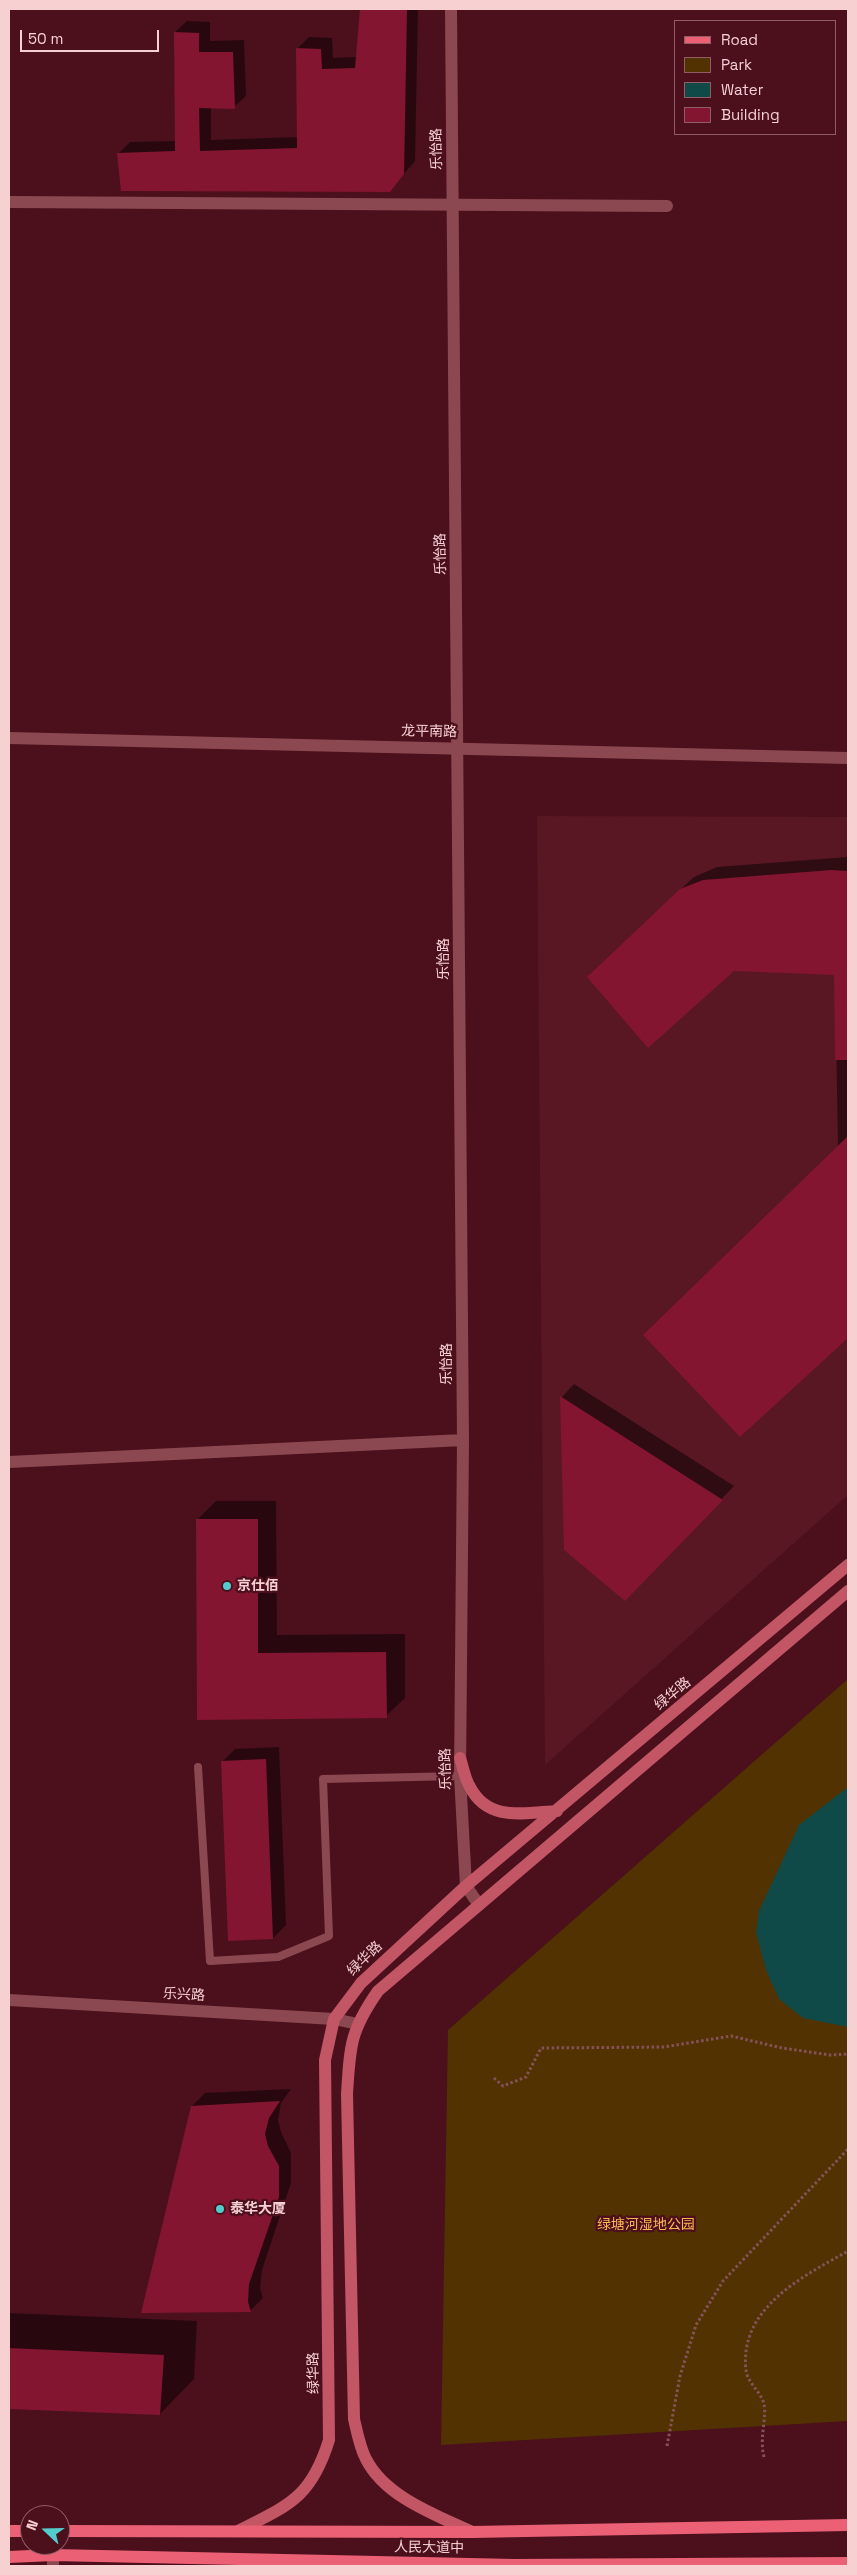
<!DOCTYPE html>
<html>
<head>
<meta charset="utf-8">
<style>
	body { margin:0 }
	#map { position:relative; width:857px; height:2575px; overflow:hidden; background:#4b101c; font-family:"Space Grotesk",sans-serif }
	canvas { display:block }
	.frame { position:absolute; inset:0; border:10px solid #f7d0d2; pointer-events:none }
	.legend { position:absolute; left:674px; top:20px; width:162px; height:115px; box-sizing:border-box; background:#4b101c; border:1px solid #905d65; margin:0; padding:6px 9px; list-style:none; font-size:15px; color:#f7d0d2 }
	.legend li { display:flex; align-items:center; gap:10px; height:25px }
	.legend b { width:25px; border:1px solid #905d65 }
	.north { position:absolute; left:20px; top:2505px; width:50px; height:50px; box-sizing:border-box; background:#4b101c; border:1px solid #905d65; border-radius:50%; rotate:291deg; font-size:14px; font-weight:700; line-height:20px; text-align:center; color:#f7d0d2 }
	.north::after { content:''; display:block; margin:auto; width:18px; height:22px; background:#53cdcb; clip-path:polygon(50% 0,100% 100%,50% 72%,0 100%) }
	.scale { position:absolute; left:20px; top:30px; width:139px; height:22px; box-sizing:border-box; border:2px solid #f7d0d2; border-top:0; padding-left:6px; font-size:15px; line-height:18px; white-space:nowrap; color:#f7d0d2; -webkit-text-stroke:4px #4b101c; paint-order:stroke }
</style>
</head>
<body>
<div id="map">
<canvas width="857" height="2575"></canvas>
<div class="frame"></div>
<ul class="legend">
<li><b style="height:6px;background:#ec6076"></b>Road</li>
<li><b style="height:14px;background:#513200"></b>Park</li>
<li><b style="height:14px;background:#0f4a49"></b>Water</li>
<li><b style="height:14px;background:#831530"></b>Building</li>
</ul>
<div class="north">N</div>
<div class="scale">50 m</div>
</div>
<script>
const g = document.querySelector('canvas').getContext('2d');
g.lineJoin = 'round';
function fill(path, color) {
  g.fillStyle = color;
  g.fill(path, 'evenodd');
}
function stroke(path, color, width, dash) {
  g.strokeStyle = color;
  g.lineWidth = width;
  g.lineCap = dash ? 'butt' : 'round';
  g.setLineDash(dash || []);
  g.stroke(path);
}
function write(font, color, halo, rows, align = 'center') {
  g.font = font + ' "Space Grotesk","Noto Sans SC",sans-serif';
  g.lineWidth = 4.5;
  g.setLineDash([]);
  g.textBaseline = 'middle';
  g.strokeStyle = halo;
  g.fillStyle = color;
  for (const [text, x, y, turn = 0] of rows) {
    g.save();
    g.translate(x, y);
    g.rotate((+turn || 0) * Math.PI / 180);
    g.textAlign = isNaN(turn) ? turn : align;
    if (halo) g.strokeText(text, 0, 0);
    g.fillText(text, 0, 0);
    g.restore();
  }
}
fill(new Path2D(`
	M537 816 848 817V1495L545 1765Z`), '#591623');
fill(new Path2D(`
	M848 1679V2421L441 2445 448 2030Z`), '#513200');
fill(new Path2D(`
	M848 1787V2027L803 2018 779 1999 766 1970 756 1932 759 1911 799 1825Z`), '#0f4a49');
fill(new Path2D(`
	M361 9H418L415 161 390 190 119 153 130 142 176 141 175 32 187 21 210 22V41L244 40 246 96 234 107H211V140L298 137 297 49 309 37 332 38 333 58 357 57Z
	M848 857V1337L740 1436 838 1148 835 974 601 964 694 877 717 867Z
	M574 1384 734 1486 637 1587 565 1549 562 1397Z
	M216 1501H276L277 1635 405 1634V1698L386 1716 199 1718 197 1520Z
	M279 1747 286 1925 273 1938 222 1762 235 1749Z
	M291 2089 281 2103 278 2120 281 2132 291 2153V2183L262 2270 260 2288 263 2298 250 2311 192 2106 205 2093Z
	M9 2313 197 2321 194 2379 160 2414 9 2407Z`), '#0007');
fill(new Path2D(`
	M360 9H407L404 174 390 192 121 191 117 153 175 151 174 32 199 33V52H233L235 109 199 108 200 151 297 148 296 48 321 49 322 69 355 68Z
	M831 870 848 871V1060H835L834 975 734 971 648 1048 587 977 680 889 703 880Z
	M848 1136V1338L740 1437 643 1335Z
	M560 1396 723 1500 625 1601 564 1550Z
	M196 1519H258V1653L386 1652 387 1718 197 1720Z
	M266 1759 273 1939 228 1941 221 1761Z
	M280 2101 269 2118 265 2134 268 2146 279 2166V2197L249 2284 248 2302 251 2312 141 2313 191 2106Z
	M9 2348 164 2355 160 2415 9 2409Z`), '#831530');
stroke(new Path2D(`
	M494 2078 503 2086 526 2077 541 2048 664 2047 731 2036 782 2048 830 2055 848 2054
	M667 2446 680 2376 696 2325 723 2281 848 2149
	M764 2457C759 2437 767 2419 764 2404 761 2392 747 2382 746 2370 739 2308 802 2277 848 2251`), '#86525a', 3, [2.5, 2.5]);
stroke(new Path2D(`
	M198 1767 210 1961 278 1957 329 1936 323 1779 460 1776`), '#8c4850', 8);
stroke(new Path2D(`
	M9 202 667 206
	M9 738 848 758
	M53 2555V2566`), '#8c4850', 12);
stroke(new Path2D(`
	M451 9 463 1440 460 1776 466 1886 479 1905
	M9 1462 463 1440
	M9 2000 334 2019 358 2024`), '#8c4850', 12);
stroke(new Path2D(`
	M460 1758C463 1767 465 1779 470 1787 488 1822 524 1813 557 1811
	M238 2531C289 2505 311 2498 329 2440L325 2060 334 2019 361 1983 466 1886 848 1565
	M472 2532C436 2515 385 2497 366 2459 360 2448 357 2432 354 2419L347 2094C350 2046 350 2031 378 1991L848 1591`), '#c25665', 12);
stroke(new Path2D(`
	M9 2531H30
	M60 2531 472 2532 848 2525
	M9 2557 53 2555 515 2565 848 2563`), '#ec6076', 12);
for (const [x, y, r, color] of [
	[227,1586,5,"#53cdcb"],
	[220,2209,5,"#53cdcb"]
]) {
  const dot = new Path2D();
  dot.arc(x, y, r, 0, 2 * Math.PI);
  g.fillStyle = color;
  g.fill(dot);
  stroke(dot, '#4b101c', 2);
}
write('14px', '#f7d0d2', '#4b101c', [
	["乐怡路",437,149,-91],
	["乐怡路",441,554,-91],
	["龙平南路",429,732,1],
	["乐怡路",444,959,-90],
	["乐怡路",447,1364,-90],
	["绿华路",673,1694,-40],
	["乐怡路",446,1769,-91],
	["绿华路",365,1959,-44],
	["乐兴路",184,1995,3],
	["绿华路",314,2373,-91],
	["人民大道中",429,2548,1]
]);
write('bold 14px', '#f7d0d2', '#4b101c', [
	["京仕佰",237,1586],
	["泰华大厦",230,2209]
], 'left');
write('14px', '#fcb754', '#4b101c', [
	["绿塘河湿地公园",646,2225]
]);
</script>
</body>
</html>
